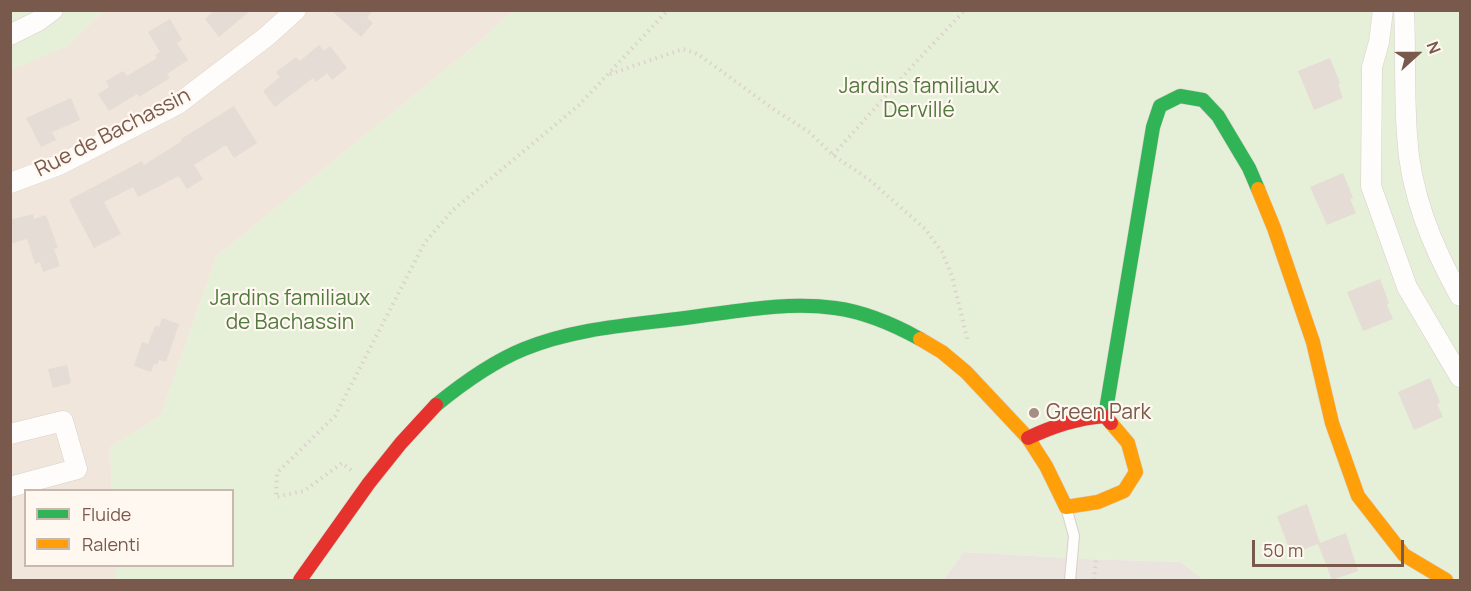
<!DOCTYPE html>
<html>
<head>
<meta charset="utf-8">
<style>
	body { margin:0 }
	#map { position:relative; width:1471px; height:591px; overflow:hidden; background:#f8f3ee; font-family:Manrope,sans-serif }
	canvas { display:block }
	.frame { position:absolute; inset:0; border:12px solid #79594b; pointer-events:none }
	.legend { position:absolute; left:24px; top:489px; width:210px; height:78px; box-sizing:border-box; background:#fff8f0; border:2px solid #c9b8ae; margin:0; padding:8px 10px; list-style:none; font-size:18px; color:#79594b }
	.legend li { display:flex; align-items:center; gap:12px; height:30px }
	.legend b { width:30px; border:2px solid #c9b8ae }
	.north { position:absolute; left:1387px; top:24px; width:60px; height:60px; -webkit-text-stroke:4px #fff8f0; paint-order:stroke; rotate:69deg; font-size:16px; font-weight:700; line-height:24px; text-align:center; color:#79594b }
	.north::after { content:''; display:block; margin:auto; width:21px; height:27px; background:#79594b; clip-path:polygon(50% 0,100% 100%,50% 72%,0 100%) }
	.scale { position:absolute; left:1252px; top:540px; width:152px; height:27px; box-sizing:border-box; border:3px solid #79594b; border-top:0; padding-left:8px; font-size:18px; line-height:21px; white-space:nowrap; color:#79594b; -webkit-text-stroke:4px #fff8f0; paint-order:stroke }
</style>
</head>
<body>
<div id="map">
<canvas width="1471" height="591"></canvas>
<div class="frame"></div>
<ul class="legend">
<li><b style="height:8px;background:#30b455"></b>Fluide</li>
<li><b style="height:8px;background:#ff9f0a"></b>Ralenti</li>
</ul>
<div class="north">N</div>
<div class="scale">50 m</div>
</div>
<script>
const g = document.querySelector('canvas').getContext('2d');
g.lineJoin = 'round';
function fill(path, color) {
  g.fillStyle = color;
  g.fill(path, 'evenodd');
}
function stroke(path, color, width, dash) {
  g.strokeStyle = color;
  g.lineWidth = width;
  g.lineCap = dash ? 'butt' : 'round';
  g.setLineDash(dash || []);
  g.stroke(path);
}
function write(font, color, halo, rows, align = 'center') {
  g.font = font + ' Manrope,sans-serif';
  g.lineWidth = 4.5;
  g.setLineDash([]);
  g.textBaseline = 'middle';
  g.strokeStyle = halo;
  g.fillStyle = color;
  for (const [text, x, y, turn = 0] of rows) {
    g.save();
    g.translate(x, y);
    g.rotate((+turn || 0) * Math.PI / 180);
    g.textAlign = isNaN(turn) ? turn : align;
    if (halo) g.strokeText(text, 0, 0);
    g.fillText(text, 0, 0);
    g.restore();
  }
}
fill(new Path2D(`
	M104 11H513L478 43 216 257 161 416 110 447 112 490H26V566H116V580H11L10 70 67 46Z`), '#f1e6db');
fill(new Path2D(`
	M964 552 1085 559 1181 562 1204 580H943Z`), '#ebe3de');
fill(new Path2D(`
	M11 11H104L67 46 11 70Z
	M513 11H1460V580H1204L1181 562 1085 559 964 552 943 580H116V566H232V490H112L110 447 161 416 216 257 478 43Z`), '#e6efd8');
fill(new Path2D(`
	M215 10H251L219 37 205 19Z
	M331 10H373L367 18 373 23 361 37Z
	M170 19 182 40 177 43 188 60 167 74 170 78 139 97 137 94 109 111 98 94 109 87 106 81 123 71 127 76 157 58 155 55 160 52 148 32Z
	M319 45 324 51 330 46 347 68 332 80 327 73 316 82 313 78 275 107 263 91 280 77 276 72 296 57 300 61Z
	M1330 58 1340 83 1338 84 1343 98 1314 110 1298 71Z
	M71 98 80 120 52 132 56 140 41 147 26 118Z
	M234 106 257 143 234 158 226 145 194 165 203 179 187 189 179 176 138 197 133 187 104 202 121 234 94 248 69 200 142 161 144 165 182 141 181 139Z
	M1343 173 1353 198 1350 199 1356 213 1327 225 1310 187Z
	M33 214 34 219 46 215 58 248 54 249 60 266 43 272 40 262 35 264 27 239 10 244V220Z
	M1380 279 1389 303 1387 305 1393 319 1363 331 1347 292Z
	M162 318 179 324 166 362 159 360 157 365 154 364 151 372 134 366 142 342 148 344 155 326 159 327Z
	M67 365 71 383 53 388 48 369Z
	M1430 378 1440 402 1437 404 1443 417 1414 430 1398 392Z
	M1307 504 1320 543 1346 533 1358 571 1332 580 1318 544 1291 554 1277 516Z`), '#e5dcd5');
const lane = new Path2D(`
	M1066 507 1074 536 1070 580`);
const street = new Path2D(`
	M1383 10 1379 42 1372 67 1371 186 1407 287 1460 377
	M1404 10C1406 52 1404 94 1407 135 1410 193 1432 246 1460 296
	M10 35 38 21 53 10
	M10 183 59 165 178 104 266 37 296 10
	M10 434 63 421 77 469 10 487`);
const fast = new Path2D(`
	M436 405C463 383 492 362 524 349 575 328 631 325 685 318 734 312 785 301 835 308 866 312 893 324 920 339
	M1105 416 1153 127 1160 106 1180 96 1203 100 1218 116 1249 168 1258 189`);
const slow = new Path2D(`
	M1258 189 1274 228 1313 342 1332 423 1358 496 1404 555 1446 580
	M920 339 942 352 966 372 1028 438 1046 466 1066 507 1098 502 1124 491 1136 472 1128 443 1111 423`);
const jam = new Path2D(`
	M1028 438C1053 426 1077 418 1105 416L1111 423
	M300 580 369 483 401 443 436 405`);
stroke(lane, '#d8d0cb', 12);
stroke(street, '#d8d0cb', 21);
stroke(fast, '#d8cfc9', 15);
stroke(slow, '#d8cfc9', 15);
stroke(jam, '#d8cfc9', 15);
stroke(new Path2D(`
	M610 74 683 49 698 54 776 111 809 132 833 155 871 181 925 229 942 252 952 276 968 342
	M833 155 914 64 965 10
	M351 470 342 463 304 491 276 497 277 473 335 416 425 242 453 210 579 105 668 10
	M1094 580 1096 559`), '#dbd2ce', 4, [1.5, 4.5]);
stroke(lane, '#fefdfc', 10);
stroke(street, '#fefdfc', 20);
stroke(fast, '#30b455', 14);
stroke(slow, '#ff9f0a', 14);
stroke(jam, '#e5322d', 14);
for (const [x, y, r, color] of [
	[1034,413,6,"#a58f84"]
]) {
  const dot = new Path2D();
  dot.arc(x, y, r, 0, 2 * Math.PI);
  g.fillStyle = color;
  g.fill(dot);
  stroke(dot, '#fff8f0', 2);
}
write('21px', '#527a3f', '#fff8f0', [
	["Jardins familiaux",919,87],
	["Dervillé",919,111],
	["Jardins familiaux",290,299],
	["de Bachassin",290,323]
]);
write('21px', '#79594b', '#fff8f0', [
	["Rue de Bachassin",113,133,-27]
]);
write('21px', '#79594b', '#fff8f0', [
	["Green Park",1046,413]
], 'left');
</script>
</body>
</html>
